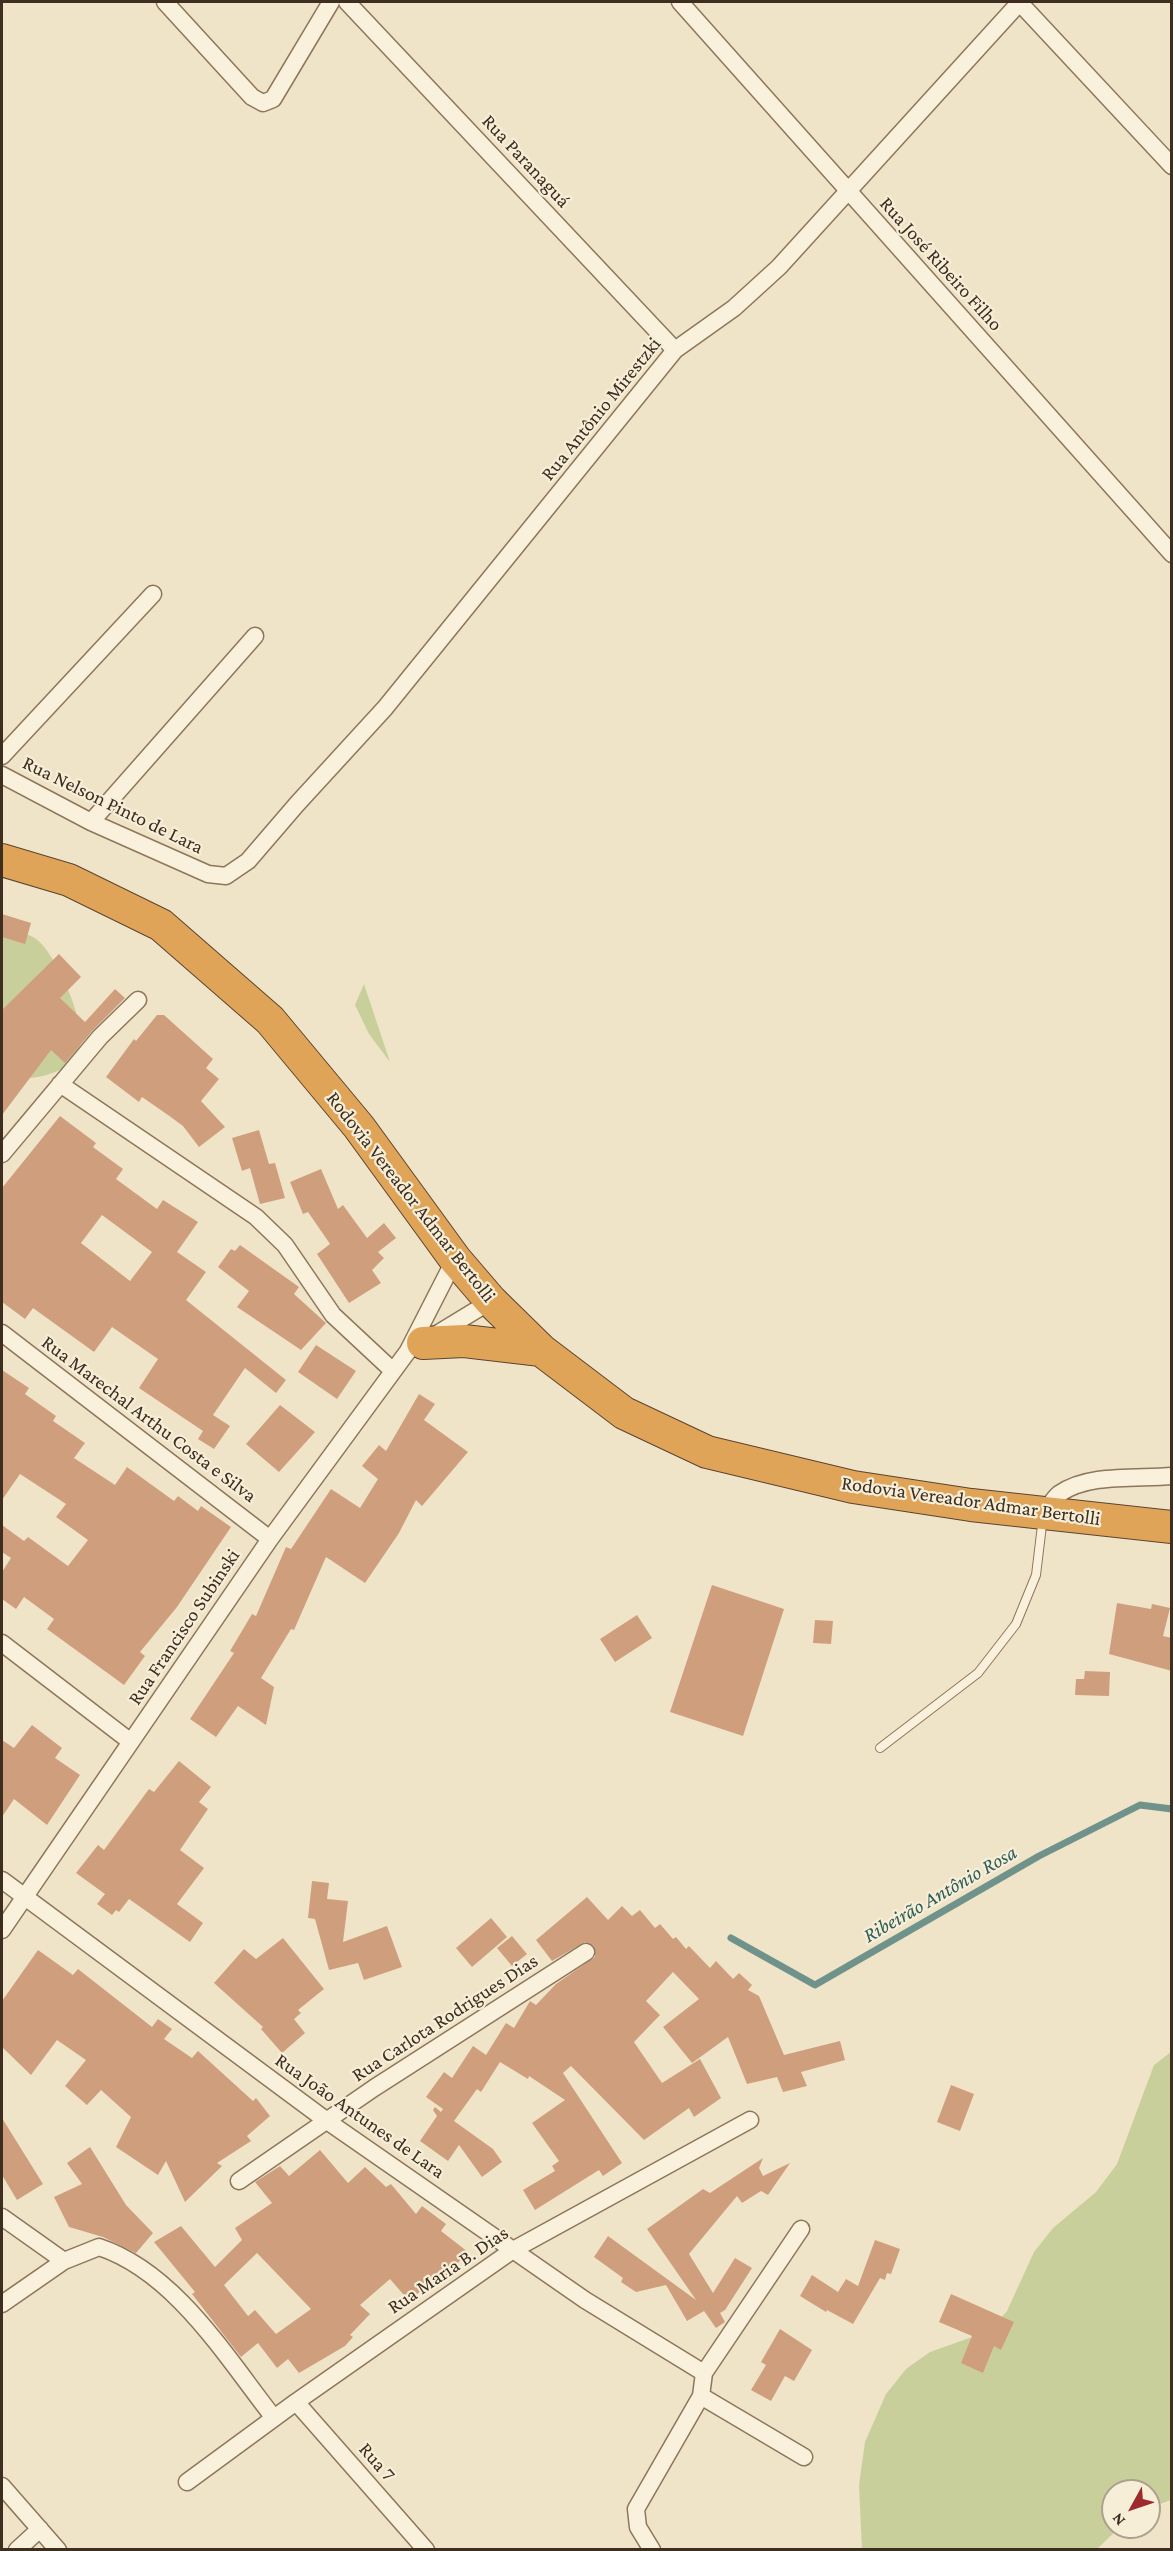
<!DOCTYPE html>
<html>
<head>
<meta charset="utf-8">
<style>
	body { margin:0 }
	#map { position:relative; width:1173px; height:2551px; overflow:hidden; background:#f0e4c8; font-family:"Crimson Pro",serif }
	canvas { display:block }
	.frame { position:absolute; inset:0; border:3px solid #3d2e20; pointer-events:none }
	.north { position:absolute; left:1101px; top:2479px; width:60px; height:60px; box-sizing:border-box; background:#f7eed8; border:2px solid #ada18e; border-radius:50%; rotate:230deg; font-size:16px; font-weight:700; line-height:24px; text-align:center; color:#3d2e20 }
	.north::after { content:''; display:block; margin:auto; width:21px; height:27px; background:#9e2a2b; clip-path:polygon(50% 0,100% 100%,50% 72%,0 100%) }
</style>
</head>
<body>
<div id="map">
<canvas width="1173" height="2551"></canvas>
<div class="frame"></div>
<div class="north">N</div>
</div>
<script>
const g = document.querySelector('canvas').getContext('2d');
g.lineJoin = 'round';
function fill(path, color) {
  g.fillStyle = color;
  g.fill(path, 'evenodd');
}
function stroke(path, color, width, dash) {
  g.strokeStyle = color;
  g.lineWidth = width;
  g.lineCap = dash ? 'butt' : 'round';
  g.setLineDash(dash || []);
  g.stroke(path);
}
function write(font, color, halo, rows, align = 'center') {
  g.font = font + ' "Crimson Pro",serif';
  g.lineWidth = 4.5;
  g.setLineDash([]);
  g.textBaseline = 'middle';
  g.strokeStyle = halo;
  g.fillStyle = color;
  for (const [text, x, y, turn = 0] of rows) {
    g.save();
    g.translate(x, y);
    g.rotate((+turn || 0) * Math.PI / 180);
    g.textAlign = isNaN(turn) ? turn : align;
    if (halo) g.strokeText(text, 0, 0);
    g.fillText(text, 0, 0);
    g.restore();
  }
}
fill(new Path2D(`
	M2 929C11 931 24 932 33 937 55 948 93 1034 77 1055 61 1079 27 1078 2 1081Z
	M364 984 390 1062 369 1034 355 1005Z
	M1171 2052V2500L1149 2508V2491H1113V2527H1120L1097 2549 862 2550 859 2485 865 2442 886 2394 906 2369 930 2352 989 2331 1007 2311 1034 2252 1053 2228 1096 2192 1117 2164 1154 2065Z`), '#c9cf9b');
stroke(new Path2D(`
	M731 1938 815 1985 1039 1856 1140 1805 1172 1809`), '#6f938a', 7);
fill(new Path2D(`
	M2 914 31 923 25 944 2 937Z
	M59 954 81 977 60 998 85 1022 115 989 125 998 93 1030 65 1063 51 1050 2 1115V1010Z
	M157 1015H164L213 1059 206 1068 219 1079 201 1101 225 1127 199 1147 183 1126 168 1115 142 1097 139 1102 106 1077 134 1039 136 1041Z
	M60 1116 96 1143 93 1147 123 1169 116 1179 157 1209 163 1200 198 1222 177 1252 206 1272 186 1300 286 1380 276 1393 245 1368 213 1415 230 1426 214 1449 198 1439 203 1431 139 1388 158 1359 112 1327 94 1352 33 1308 25 1319 2 1302V1188ZM102 1215 152 1252 130 1281 81 1243Z
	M259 1130 269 1164 275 1163 285 1198 260 1204 250 1168 242 1171 232 1138Z
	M321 1169 338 1209 343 1205 367 1238 384 1223 396 1238 378 1252 384 1258 372 1270 381 1283 349 1303 317 1254 330 1244 308 1212 303 1214 290 1182Z
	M240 1245 299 1287 294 1294 326 1323 301 1350 237 1307 249 1291 218 1267 231 1249 235 1251Z
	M316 1345 356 1371 337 1399 298 1372Z
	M2 1370 29 1388 25 1394 56 1416 53 1421 85 1443 74 1458 115 1485 127 1467 174 1501 178 1496 198 1511 201 1506 231 1527 177 1607 140 1652 145 1656 124 1685 47 1629 54 1619 24 1597 16 1609 2 1599V1572L11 1558 2 1552V1525L24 1541 28 1537 68 1566 88 1540 56 1517 66 1504 20 1474 2 1500Z
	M419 1394 435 1404 424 1420 468 1452 422 1506 416 1500 399 1533 365 1583 326 1557 294 1630 291 1629 261 1678 274 1687 266 1725 238 1706 216 1737 190 1719 234 1653 230 1651 252 1614 256 1616 286 1547 291 1549 331 1489 360 1508 378 1479 362 1466 379 1445 386 1451Z
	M280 1405 315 1432 279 1472 246 1444Z
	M712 1585 784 1609 743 1736 670 1712Z
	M1117 1603 1151 1609 1152 1604 1170 1608 1163 1636 1172 1638V1671L1109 1654Z
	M637 1615 652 1638 615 1662 600 1639Z
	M815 1620 833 1621 831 1644 813 1643Z
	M1085 1671 1110 1672 1109 1696 1075 1695 1076 1679H1084Z
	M32 1725 62 1748 55 1758 80 1775 47 1825 14 1799 2 1817V1740L14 1748Z
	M179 1761 211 1787 199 1802 208 1809 180 1850 204 1868 177 1904 203 1923 190 1942 129 1899 119 1912 116 1910 112 1915 97 1904 105 1894 76 1873 98 1845 104 1850 149 1789 154 1792Z
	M312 1881 329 1883 327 1899 348 1901 343 1942 387 1926 402 1967 364 1980 358 1963 329 1970 315 1919 308 1918Z
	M587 1897 608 1920 622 1906 632 1916 640 1910 655 1928 660 1924 673 1939 676 1937 686 1949 689 1946 710 1968 716 1961 733 1979 739 1973 752 1985 748 1990 759 1996 784 2055 840 2041 845 2060 801 2072 807 2086 783 2092 777 2077 747 2084 728 2037 692 2063 663 2027 699 1999 673 1972 646 2001 660 2015 634 2042 662 2083 700 2059 721 2098 694 2117 689 2108 644 2140 571 2066 563 2073 622 2163 603 2176 599 2170 535 2210 523 2190 555 2171 552 2166 559 2161 532 2123 565 2100 529 2076 528 2079 500 2062 481 2092 477 2089 454 2121 493 2149 502 2162 482 2177 459 2145 448 2161 420 2141 437 2116 433 2110 435 2107 441 2112 443 2109 426 2097 444 2072 452 2078 473 2046 486 2055 506 2023 514 2028 530 2001 536 2005 556 1984 595 1957 594 1946 585 1942 552 1961 536 1940Z
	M491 1918 507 1937 472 1967 456 1948Z
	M512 1936 527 1954 512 1966 497 1948Z
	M283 1938 324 1989 298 2010 301 2013 294 2019 305 2033 282 2053 261 2029 263 2027 214 1983 244 1949 256 1959Z
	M38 1950 73 1975 78 1969 152 2027 158 2019 172 2029 164 2039 192 2058 198 2051 253 2101 256 2098 270 2116 247 2136 251 2141 217 2163 222 2166 185 2202 166 2161 158 2175 116 2147 131 2117 101 2090 87 2105 65 2086 86 2060 57 2040 31 2075 2 2047V2001Z
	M951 2085 974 2094 960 2131 937 2122Z
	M2 2118 43 2184 17 2200 2 2175Z
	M90 2147 126 2205 153 2233 136 2253 103 2237 69 2227 54 2197 82 2184 67 2163Z
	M320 2150 348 2183 365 2167 386 2187 391 2184 416 2214 422 2206 446 2224 441 2231 468 2252 446 2276 442 2273 409 2301 390 2279 360 2305 370 2314 350 2335 353 2337 345 2346 299 2373 288 2359 277 2368 258 2343 241 2357 192 2294 195 2292 154 2242 181 2226 215 2267 242 2240 235 2228 272 2203 255 2182 280 2166 289 2176ZM257 2253 311 2309 276 2334 255 2310 248 2316 224 2285Z
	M763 2158 759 2168 763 2176 790 2163 768 2195 761 2191 742 2203 737 2196 689 2254 713 2293 735 2258 752 2268 725 2310 720 2313 725 2322 716 2328 704 2311 687 2321 666 2285 636 2292 621 2282 623 2278 594 2257 608 2236 696 2300 647 2229 703 2189 710 2193Z
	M875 2240 900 2249 891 2274 887 2273 885 2280 880 2278 853 2324 827 2310 826 2312 800 2296 812 2275 838 2292 846 2279 858 2286Z
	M951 2294 1014 2322 1001 2350 994 2346 983 2373 961 2363 972 2336 939 2322Z
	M780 2329 812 2350 794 2381 785 2376 771 2401 751 2390 766 2365 761 2362Z`), '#cf9f7d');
const lane = new Path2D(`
	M880 1748 978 1673 1016 1624 1036 1575 1043 1517`);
const street = new Path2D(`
	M165 2 252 97 263 103 273 99 331 2
	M347 2 675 350
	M680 2 1172 554
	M1019 2 1172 166
	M2 756 153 594
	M2 775 91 822 208 874 226 876 248 861 297 804 385 708 675 350 734 308 779 267 1020 2
	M91 822 255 636
	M60 1084 256 1217 285 1245 333 1315 393 1371
	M2 1154 100 1037 138 1000
	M2 1333 270 1539
	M432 1337 491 1301
	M1044 1513C1049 1507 1053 1499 1059 1494 1088 1473 1137 1479 1172 1476
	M2 1643 131 1742
	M2 1880 327 2121 585 2300 704 2373
	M2 1930 270 1539 408 1351 455 1259
	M239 2181 374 2088 586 1952
	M2 2217 64 2261
	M2 2304 64 2261 99 2247C175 2272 226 2357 274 2418
	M701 2396 804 2457
	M296 2402 426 2550
	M187 2482 296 2402 513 2250 750 2120
	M2 2486 58 2550
	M17 2550 40 2529
	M652 2550 638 2527 636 2509 701 2396 704 2373 801 2229`);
const highway = new Path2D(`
	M2 860 69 880 161 925 270 1020 359 1127 455 1259 491 1301 541 1350 624 1413 707 1452 853 1487 971 1505 1172 1527
	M423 1343 464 1341 541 1350`);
stroke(lane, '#8d765c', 10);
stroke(street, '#8d765c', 19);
stroke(highway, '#5b4430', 34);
stroke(lane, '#faf1dc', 8);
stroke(street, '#faf1dc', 16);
stroke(highway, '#e0a458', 32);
write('20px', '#3d2e20', '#f7eed8', [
	["Rua Paranaguá",526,161,47],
	["Rua José Ribeiro Filho",941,264,48],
	["Rua Antônio Mirestzki",601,409,-51],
	["Rua Nelson Pinto de Lara",113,805,26],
	["Rodovia Vereador Admar Bertolli",411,1197,52],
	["Rua Marechal Arthu Costa e Silva",149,1419,37],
	["Rodovia Vereador Admar Bertolli",971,1501,8],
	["Rua Francisco Subinski",184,1627,-56],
	["Rua Carlota Rodrigues Dias",445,2018,-33],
	["Rua João Antunes de Lara",360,2116,35],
	["Rua Maria B. Dias",448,2270,-34],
	["Rua 7",377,2462,49]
]);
write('italic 21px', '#2f5d5a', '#f7eed8', [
	["Ribeirão Antônio Rosa",940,1894,-30]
]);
</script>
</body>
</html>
